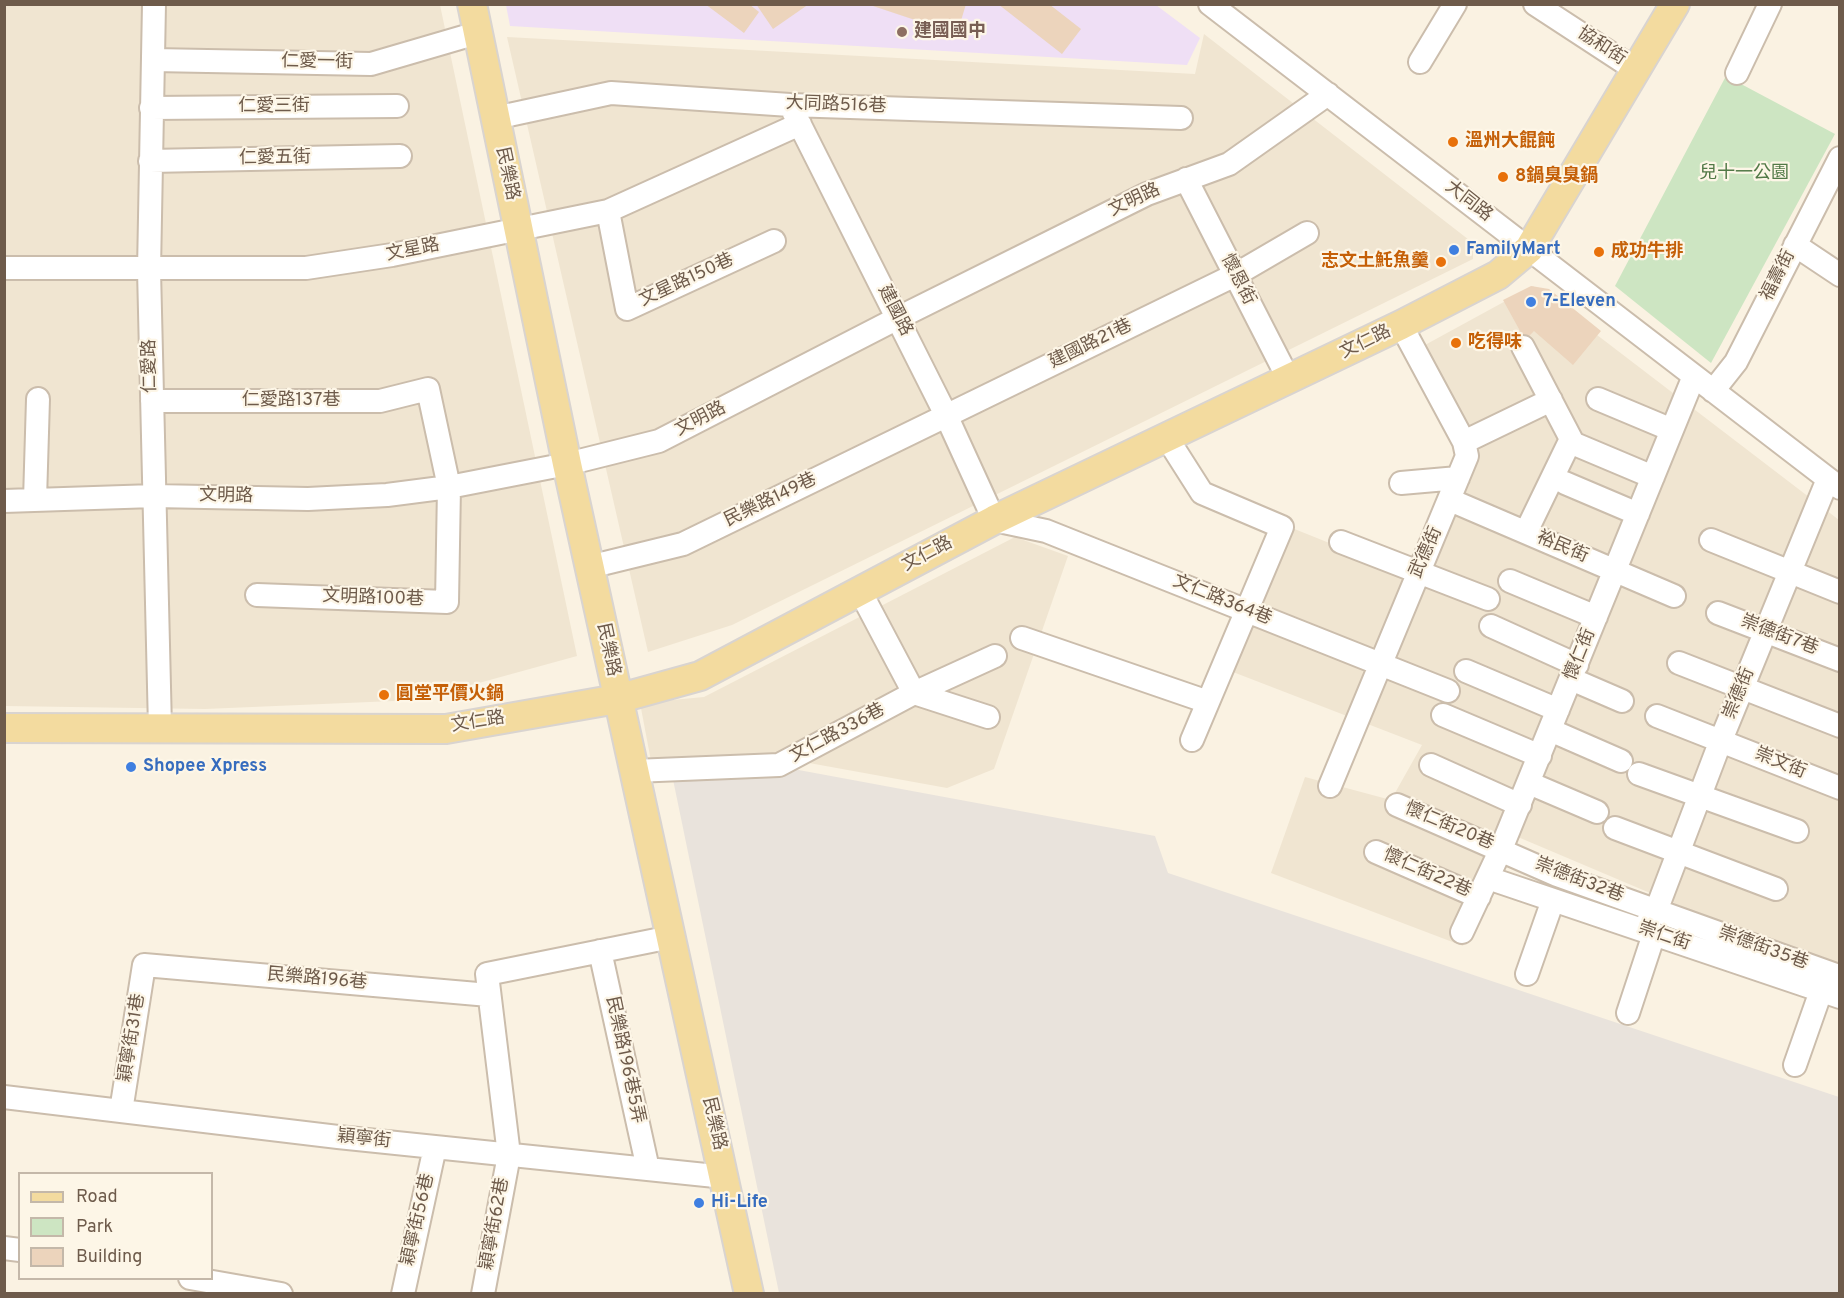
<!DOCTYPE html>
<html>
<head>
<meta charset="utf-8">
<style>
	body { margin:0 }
	#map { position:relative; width:1844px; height:1298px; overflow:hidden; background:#faf2e2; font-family:Overpass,sans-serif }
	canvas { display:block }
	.frame { position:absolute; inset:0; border:6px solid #6e5b4b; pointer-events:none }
	.legend { position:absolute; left:18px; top:1172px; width:195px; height:108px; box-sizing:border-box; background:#fdf6e7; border:2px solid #c4b8a9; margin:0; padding:8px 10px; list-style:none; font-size:18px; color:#6e5b4b }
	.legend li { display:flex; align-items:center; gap:12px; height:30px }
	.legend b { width:30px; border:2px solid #c4b8a9 }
</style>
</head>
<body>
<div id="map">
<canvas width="1844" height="1298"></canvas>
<div class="frame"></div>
<ul class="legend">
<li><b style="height:8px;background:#f3db9f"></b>Road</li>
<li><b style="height:16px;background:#cde5c2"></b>Park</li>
<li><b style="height:16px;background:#ecd4bc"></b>Building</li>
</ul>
</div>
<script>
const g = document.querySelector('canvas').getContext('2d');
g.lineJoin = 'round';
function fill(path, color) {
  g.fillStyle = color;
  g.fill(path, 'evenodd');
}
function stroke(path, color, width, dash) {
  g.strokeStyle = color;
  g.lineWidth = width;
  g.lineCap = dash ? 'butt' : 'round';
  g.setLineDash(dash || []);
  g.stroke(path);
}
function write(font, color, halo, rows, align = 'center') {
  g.font = font + ' Overpass,"Noto Sans TC",sans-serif';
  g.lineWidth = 4.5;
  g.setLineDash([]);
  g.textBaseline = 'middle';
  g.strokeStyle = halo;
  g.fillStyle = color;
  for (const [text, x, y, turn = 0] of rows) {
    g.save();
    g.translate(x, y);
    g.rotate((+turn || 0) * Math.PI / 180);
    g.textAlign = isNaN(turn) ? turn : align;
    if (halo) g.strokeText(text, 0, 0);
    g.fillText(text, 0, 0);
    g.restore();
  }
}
fill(new Path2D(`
	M5 5H440L577 656 417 700 205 709 5 706Z
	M1204 34 1473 243V259L732 625 648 652 507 37 1195 74Z
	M1533 286 1839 520V973L1499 829 1463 946 1271 873 1305 777 1391 800 1422 745 1220 667 1287 526 1419 579 1467 461 1414 351Z
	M1015 537 1068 556 994 769 947 788 765 755 651 761 640 703 704 697Z`), '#f0e5d1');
fill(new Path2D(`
	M670 765 777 766 1155 836 1168 873 1839 1097V1293H779Z`), '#e9e3dc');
fill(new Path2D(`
	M506 5H1156L1200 38 1187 65 510 26Z`), '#efdff5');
fill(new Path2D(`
	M1726 76 1835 134 1711 363 1615 286Z`), '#cde5c2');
fill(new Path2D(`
	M705 4H749L759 12 744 33Z
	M756 4H809L773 29Z
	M867 4H966L957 34Z
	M998 4H1049L1081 29 1062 54Z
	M1531 286 1549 289 1601 331 1573 365 1534 331 1525 340 1503 300Z`), '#ecd4bc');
const minor = new Path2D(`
	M154 4 149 270 160 728
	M1210 4 1840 488
	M1535 4 1636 70
	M153 60 371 64 477 33
	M1420 62 1455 4
	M1737 73 1770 4
	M790 105 946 415 994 520 1046 531 1448 691
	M151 108 397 106
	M495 118 611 93 790 105 1181 118
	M150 161 400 156
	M1186 179 1289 380
	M608 211 627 309 774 241
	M1795 245 1840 275
	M4 268H306L392 255 608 211 800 124
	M1523 347 1571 439 1526 532
	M1713 391 1736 362 1840 158
	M1598 399 1672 430
	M152 401H380L428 389 449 487 447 602 257 595
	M1167 438 1202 493 1282 527 1192 740
	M1464 442 1551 400
	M1577 445 1653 477
	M1401 483 1458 478
	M1565 483 1638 514
	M35 500 38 399
	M1450 500 1674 596
	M4 501 154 496 308 499 387 495 449 487 567 464 659 441 898 318 1147 194 1229 164 1328 94
	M1711 540 1840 592
	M1341 542 1488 599
	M589 567 683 544 1235 275 1307 233
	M1510 581 1596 617
	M860 591 914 693 988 717
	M1718 613 1840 660
	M1491 626 1577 665
	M1022 638 1208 702
	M1679 663 1840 726
	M1466 671 1558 710
	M1571 679 1622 701
	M1443 715 1540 756
	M1657 716 1840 788
	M1550 730 1621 761
	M1431 765 1520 805
	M634 771 779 765 914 693 995 656
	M1639 774 1797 831
	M1529 783 1597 812
	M1330 786 1467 456 1464 442 1401 325
	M1397 805 1557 875 1836 975
	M1615 828 1776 889
	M1376 852 1479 897
	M1488 878 1840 997
	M1642 930 1656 911 1721 740 1828 479
	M1462 932 1501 849 1694 376
	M600 951 648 1169
	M1527 974 1553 900
	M1628 1013 1654 934
	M1795 1065 1821 991 1830 981
	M4 1097 338 1137 725 1177
	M121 1111 144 965 489 995
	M4 1248 20 1250
	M190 1278 281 1294
	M403 1294 435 1147
	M483 1294 509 1155 487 974 671 937`);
const major = new Path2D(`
	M472 4 567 464 749 1294
	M4 728 446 729 617 699 700 676 994 520 1401 325 1498 275 1529 249 1675 4`);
stroke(minor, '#cbbdac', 26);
stroke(major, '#d9d4d0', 32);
stroke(minor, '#fff', 22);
stroke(major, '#f3db9f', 28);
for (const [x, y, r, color] of [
	[902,32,6,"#8d6e63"],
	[1453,142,6,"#e8710a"],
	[1503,177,6,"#e8710a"],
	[1454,250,6,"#3f7fe0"],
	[1599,252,6,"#e8710a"],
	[1441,262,6,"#e8710a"],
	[1531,302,6,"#3f7fe0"],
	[1456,343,6,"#e8710a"],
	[384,695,6,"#e8710a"],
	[131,767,6,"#3f7fe0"],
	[699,1203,6,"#3f7fe0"]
]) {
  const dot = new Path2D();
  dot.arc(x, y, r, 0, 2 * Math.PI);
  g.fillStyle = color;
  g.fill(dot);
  stroke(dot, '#fdf6e7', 2);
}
write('bold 18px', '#785e54', '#fdf6e7', [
	["建國國中",914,32]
], 'left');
write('18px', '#6e5b4b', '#fdf6e7', [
	["協和街",1601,47,33],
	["仁愛一街",317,63,1],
	["大同路516巷",836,106,2],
	["仁愛三街",274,107],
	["仁愛五街",275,159,-1],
	["民樂路",506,174,78],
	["文明路",1135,201,-25],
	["大同路",1468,202,38],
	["文星路",413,251,-11],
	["福壽街",1779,276,-63],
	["懷恩街",1237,280,63],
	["文星路150巷",687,281,-25],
	["建國路",894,311,63],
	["文仁路",1366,343,-26],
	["建國路21巷",1091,345,-26],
	["仁愛路",151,366,-91],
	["仁愛路137巷",291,401],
	["文明路",701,420,-27],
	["文明路",226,497,1],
	["民樂路149巷",771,501,-26],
	["裕民街",1562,548,23],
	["武德街",1427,553,-66],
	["文仁路",928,555,-28],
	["文明路100巷",373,599,2],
	["文仁路364巷",1222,601,22],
	["崇德街7巷",1779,636,21],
	["民樂路",607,650,78],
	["懷仁街",1581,655,-68],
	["崇德街",1740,694,-68],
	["文仁路",478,723,-9],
	["文仁路336巷",838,734,-28],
	["崇文街",1780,764,22],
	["懷仁街20巷",1449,827,23],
	["懷仁街22巷",1427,874,24],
	["崇德街32巷",1579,881,21],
	["崇仁街",1664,937,19],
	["崇德街35巷",1763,949,20],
	["民樂路196巷",317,980,5],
	["穎寧街31巷",133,1038,-81],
	["民樂路196巷5弄",624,1060,78],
	["民樂路",713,1124,77],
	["穎寧街",364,1140,6],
	["穎寧街56巷",419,1220,-77],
	["穎寧街62巷",496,1224,-80]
]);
write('bold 18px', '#c56008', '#fdf6e7', [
	["溫州大餛飩",1465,142],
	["8鍋臭臭鍋",1515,177],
	["成功牛排",1611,252],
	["志文土魠魚羹",1429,262,"right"],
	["吃得味",1468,343],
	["圓堂平價火鍋",396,695]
], 'left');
write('18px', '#527947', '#fdf6e7', [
	["兒十一公園",1744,174]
]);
write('bold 18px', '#366cbe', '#fdf6e7', [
	["FamilyMart",1466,250],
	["7-Eleven",1543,302],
	["Shopee Xpress",143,767],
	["Hi-Life",711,1203]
], 'left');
</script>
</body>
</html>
